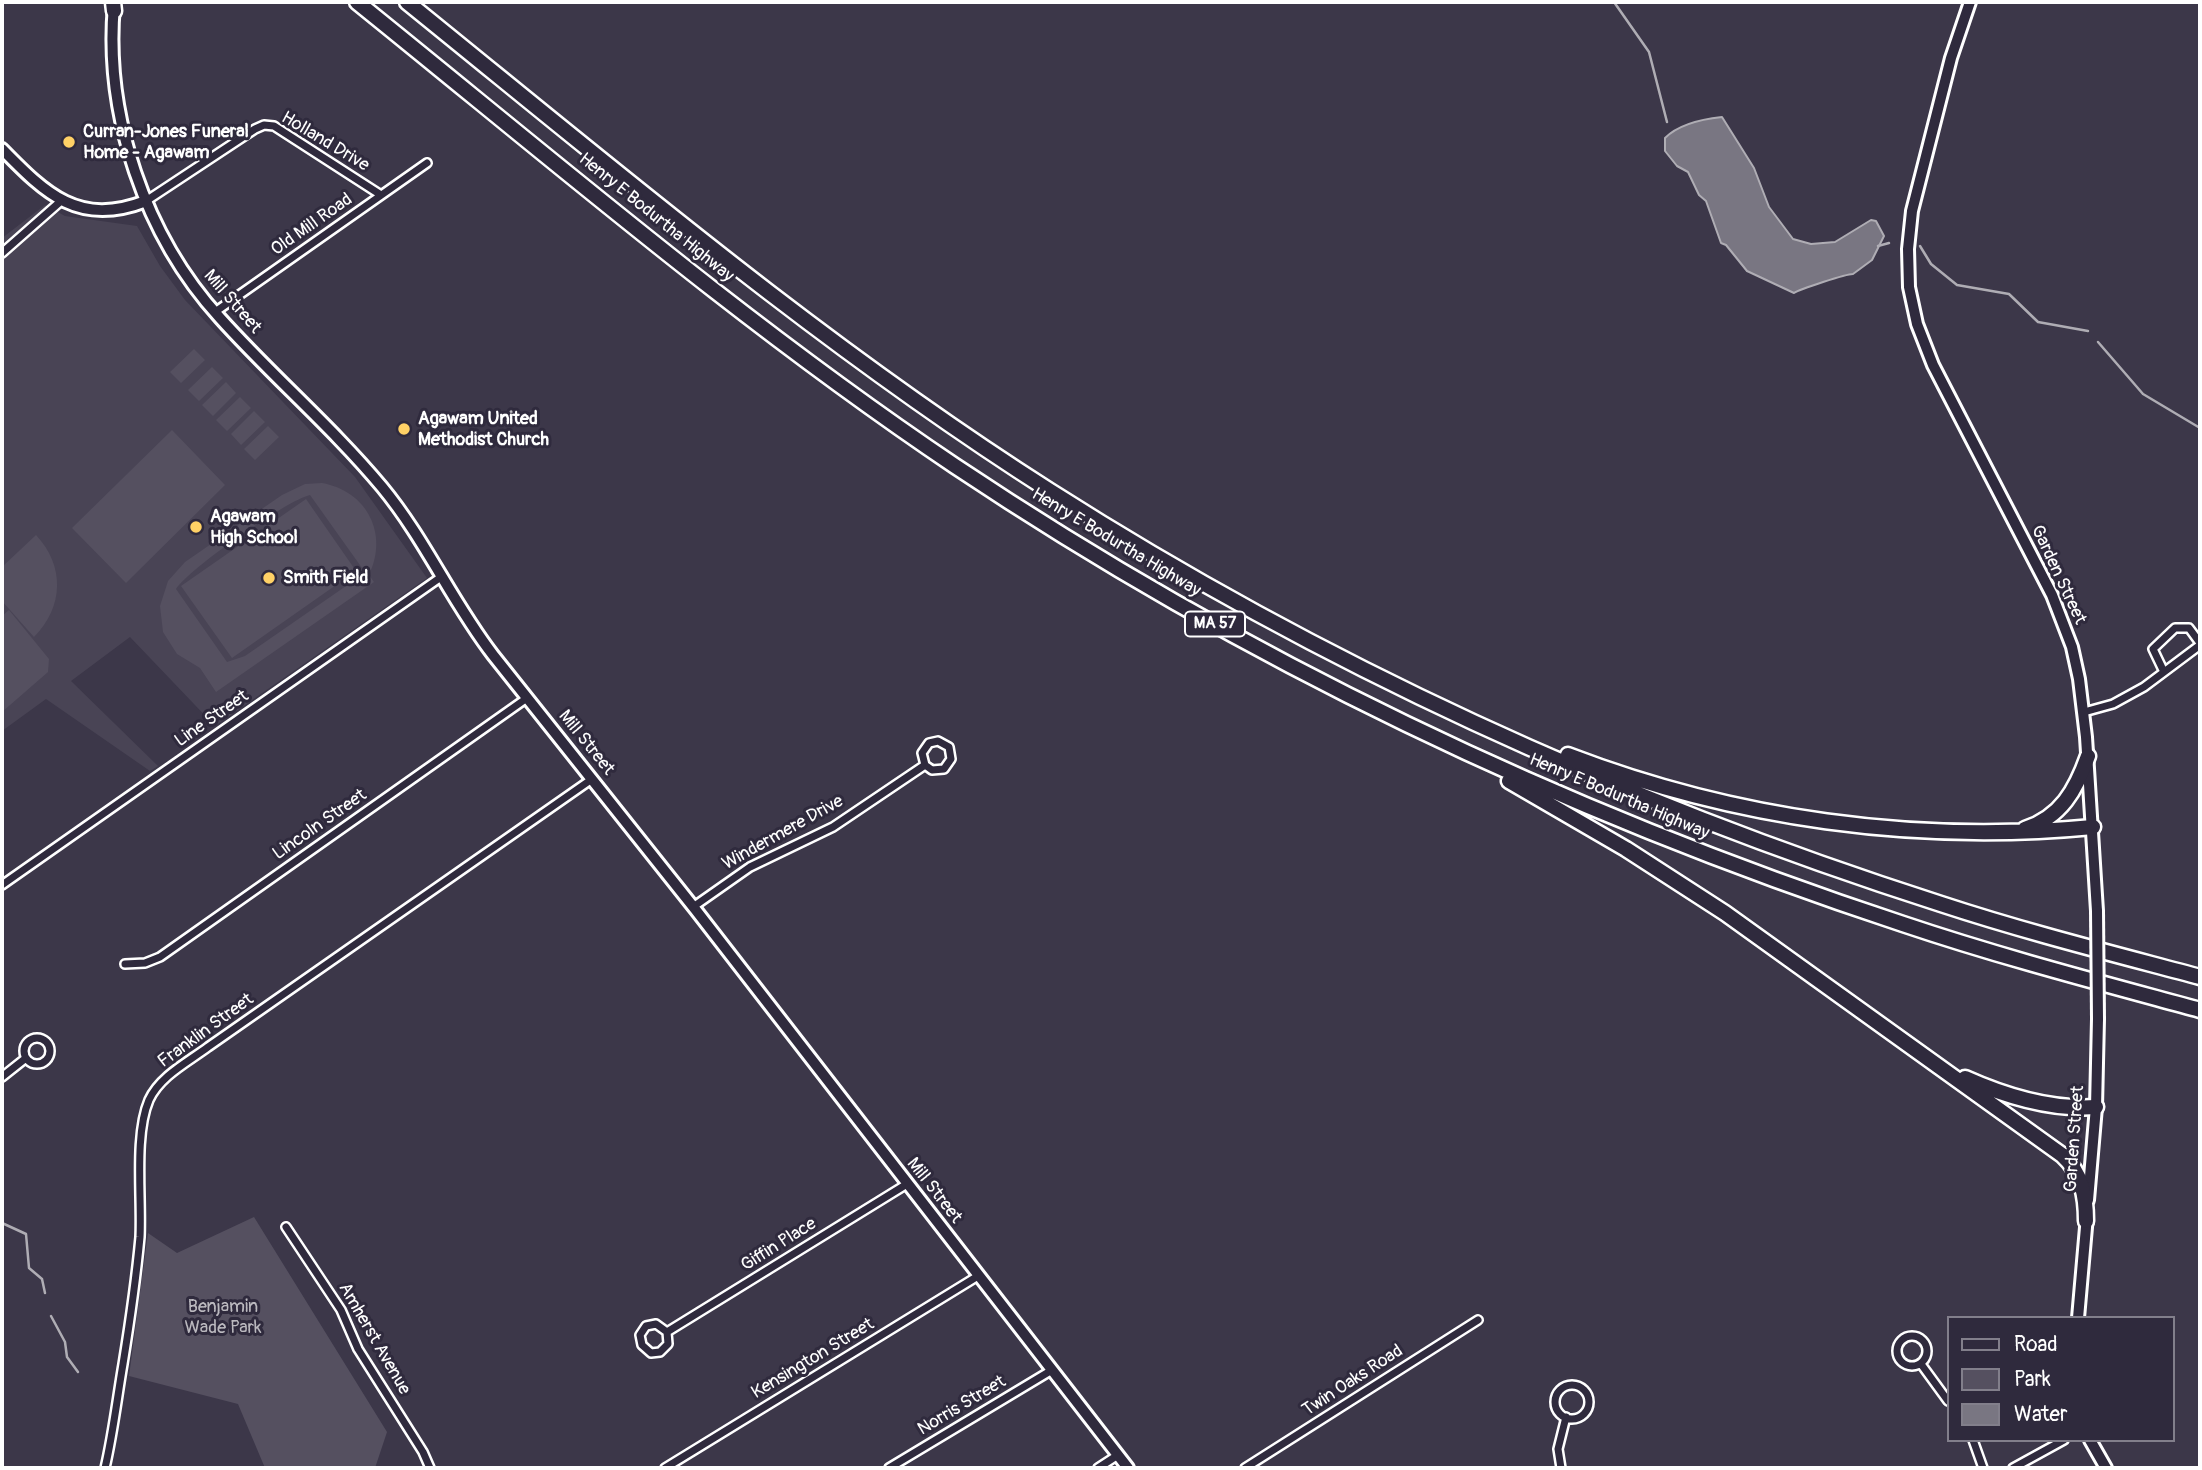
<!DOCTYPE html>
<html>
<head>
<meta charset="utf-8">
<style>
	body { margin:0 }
	#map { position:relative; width:2202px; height:1470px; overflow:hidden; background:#3c3749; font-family:Pangolin,sans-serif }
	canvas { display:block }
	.frame { position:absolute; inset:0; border:4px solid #fff; pointer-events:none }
	.legend { position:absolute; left:1947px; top:1316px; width:228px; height:126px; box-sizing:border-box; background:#2f2a3d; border:2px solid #827f8b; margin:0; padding:9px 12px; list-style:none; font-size:21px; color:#fff }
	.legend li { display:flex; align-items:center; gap:14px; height:35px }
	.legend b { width:35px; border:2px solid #827f8b }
</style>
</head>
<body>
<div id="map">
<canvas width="2202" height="1470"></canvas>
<div class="frame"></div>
<ul class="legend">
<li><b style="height:9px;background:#2f2a3d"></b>Road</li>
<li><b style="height:19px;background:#555060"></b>Park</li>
<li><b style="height:19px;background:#797682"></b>Water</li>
</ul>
</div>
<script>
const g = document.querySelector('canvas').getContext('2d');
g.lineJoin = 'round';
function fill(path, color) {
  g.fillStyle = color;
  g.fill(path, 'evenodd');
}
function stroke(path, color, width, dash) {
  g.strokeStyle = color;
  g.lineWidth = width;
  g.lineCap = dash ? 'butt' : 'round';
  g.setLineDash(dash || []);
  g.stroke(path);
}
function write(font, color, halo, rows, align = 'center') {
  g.font = font + ' Pangolin,sans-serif';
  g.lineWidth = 6;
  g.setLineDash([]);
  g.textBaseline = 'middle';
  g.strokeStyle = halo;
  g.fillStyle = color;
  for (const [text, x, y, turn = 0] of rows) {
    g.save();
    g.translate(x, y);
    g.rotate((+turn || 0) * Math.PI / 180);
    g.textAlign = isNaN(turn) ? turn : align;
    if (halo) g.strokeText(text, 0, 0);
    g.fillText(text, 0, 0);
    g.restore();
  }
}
fill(new Path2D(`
	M45 205 65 216 137 226 160 266 185 300 355 477 427 578 215 726 130 637 71 681 158 766 150 771 46 699 2 731V238Z`), '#494455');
fill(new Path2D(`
	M194 349 205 360 181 383 170 372Z
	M212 367 223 378 199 401 188 390Z
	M226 382 236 393 213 416 202 405Z
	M240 397 251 408 227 431 216 420Z
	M254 411 265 422 241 445 231 434Z
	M268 426 279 437 255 460 244 449Z
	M172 430 225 485 126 583 72 528Z
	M322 483C367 491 389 534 369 575L374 582 216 692 200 668 177 654 163 632 160 606 168 581 185 562 282 495 305 484ZM310 495 362 568 346 586 245 656 227 662 176 589C189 569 287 500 310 495Z
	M306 499 356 571 232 658 181 586Z
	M36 535C65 566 64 607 34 637L2 601V567Z
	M9 610 49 659 48 672 2 712V616Z
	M254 1217 387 1432 375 1468H265L238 1404 129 1376 148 1233 177 1253Z`), '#555060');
const water = new Path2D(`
	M1722 117 1754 168 1769 207 1793 239 1811 244 1835 242 1871 220 1876 221 1884 236 1872 260 1853 274C1846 274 1800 289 1794 293L1747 271 1726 245 1721 243 1706 201 1699 195 1688 172 1677 166 1665 151V138C1679 124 1703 119 1722 117Z`);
fill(water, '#797682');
stroke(water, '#afadb4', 2);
stroke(new Path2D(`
	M1614 2 1649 52 1667 122
	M1878 246 1889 243
	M1920 246 1931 264 1957 285 2009 294 2038 322 2088 331
	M2098 342 2143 394 2200 428
	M2 1223 26 1234 29 1268 42 1279 45 1293
	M51 1316 65 1342 67 1357 78 1372`), '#afadb4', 2.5);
const street = new Path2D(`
	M146 201 255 129 264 125 274 126 381 195
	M2 253 61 201
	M215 312 427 163
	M2164 672 2153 649 2175 628H2189L2200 643
	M2084 712 2113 704 2144 687 2200 645
	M2 885 441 577
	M693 907 750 867 833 827 925 765 932 770 944 769 951 759 949 747 938 741 929 743 922 753 925 765
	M125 964 145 963 160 957 527 698
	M24 1051a13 13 0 1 1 26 0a13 13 0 1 1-26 0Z
	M2 1077 26 1058
	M286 1227 341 1310 358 1349 423 1452 430 1468
	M667 1332 668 1344 660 1352 651 1353 642 1345 640 1335 646 1326 656 1324 667 1332 907 1184
	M1897 1351a15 15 0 1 1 30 0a15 15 0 1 1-30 0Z
	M1921 1364 1948 1401
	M1555 1402a17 17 0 1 1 34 0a17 17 0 1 1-34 0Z
	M1973 1440 1983 1468
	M105 1468C113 1434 117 1399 123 1364 130 1321 136 1280 140 1237 142 1197 134 1135 149 1100 160 1076 188 1062 208 1047L592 779
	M665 1468 978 1276
	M889 1468 1052 1370
	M1098 1468 1118 1455
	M1245 1468 1478 1320
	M1561 1468 1558 1449 1566 1417
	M2013 1468 2064 1440`);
const secondary = new Path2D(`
	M1970 2 1951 58 1912 211 1908 249 1909 287 1917 324 1933 365 2052 595 2072 647 2079 679 2086 737 2097 911
	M114 5C104 115 145 236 220 318 272 376 332 427 382 487 425 539 452 602 493 655L695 909 1128 1468
	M2 149C46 194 79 227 146 201
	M2088 1200 2096 1107 2098 1019
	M2078 1318 2087 1216
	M2090 1440 2106 1468`);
const highway = new Path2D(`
	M113 2 114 11
	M357 2C553 160 745 325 955 466 1248 662 1569 814 1903 924 2001 957 2101 983 2200 1010
	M407 2C616 171 822 346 1050 491 1326 667 1629 804 1941 904 2026 932 2114 954 2200 977
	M1568 755C1735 819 1915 844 2093 827
	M1509 781 1626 849 1725 913 2062 1155C2082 1173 2086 1196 2086 1221
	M2025 829C2061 817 2076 790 2088 756
	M1965 1078C2005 1096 2052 1110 2096 1107`);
stroke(street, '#fff', 12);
stroke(secondary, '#fff', 16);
stroke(highway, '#fff', 19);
stroke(street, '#2f2a3d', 7);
stroke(secondary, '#2f2a3d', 10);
stroke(highway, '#2f2a3d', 14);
const secondaryBridge = new Path2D(`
	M2097 911 2098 1019`);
stroke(secondaryBridge, '#fff', 16, []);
stroke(secondaryBridge, '#2f2a3d', 10);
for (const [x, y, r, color] of [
	[69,142,7,"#ffd166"],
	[404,429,7,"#ffd166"],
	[196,527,7,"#ffd166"],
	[269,578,7,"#ffd166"]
]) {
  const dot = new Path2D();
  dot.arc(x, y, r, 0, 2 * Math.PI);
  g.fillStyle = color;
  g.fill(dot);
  stroke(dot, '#2f2a3d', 2.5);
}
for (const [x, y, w] of [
	[1215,624,60]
]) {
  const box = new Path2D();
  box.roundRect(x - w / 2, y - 12.5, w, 25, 5);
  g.fillStyle = '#2f2a3d';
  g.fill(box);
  stroke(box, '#fff', 2);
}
write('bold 16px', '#fff', null, [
	["MA 57",1215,624]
]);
write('bold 18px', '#fff', '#2f2a3d', [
	["Curran-Jones Funeral",83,132],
	["Home - Agawam",83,153],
	["Agawam United",418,419],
	["Methodist Church",418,440],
	["Agawam",210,517],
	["High School",210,538],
	["Smith Field",283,578]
], 'left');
write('18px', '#fff', '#2f2a3d', [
	["Holland Drive",325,142,31],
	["Henry E Bodurtha Highway",656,218,39],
	["Old Mill Road",312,225,-35],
	["Mill Street",232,302,49],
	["Henry E Bodurtha Highway",1116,543,31],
	["Garden Street",2058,575,65],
	["Line Street",212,719,-35],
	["Mill Street",586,743,51],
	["Henry E Bodurtha Highway",1619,797,23],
	["Lincoln Street",320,825,-35],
	["Windermere Drive",783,833,-29],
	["Franklin Street",206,1031,-36],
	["Garden Street",2075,1139,-86],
	["Mill Street",934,1191,52],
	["Giffin Place",779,1245,-32],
	["Amherst Avenue",374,1339,60],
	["Kensington Street",813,1359,-31],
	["Twin Oaks Road",1353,1381,-33],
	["Norris Street",962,1406,-31]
]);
write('18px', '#bbb9bf', '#2f2a3d', [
	["Benjamin",223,1307],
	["Wade Park",223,1328]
]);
</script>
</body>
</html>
